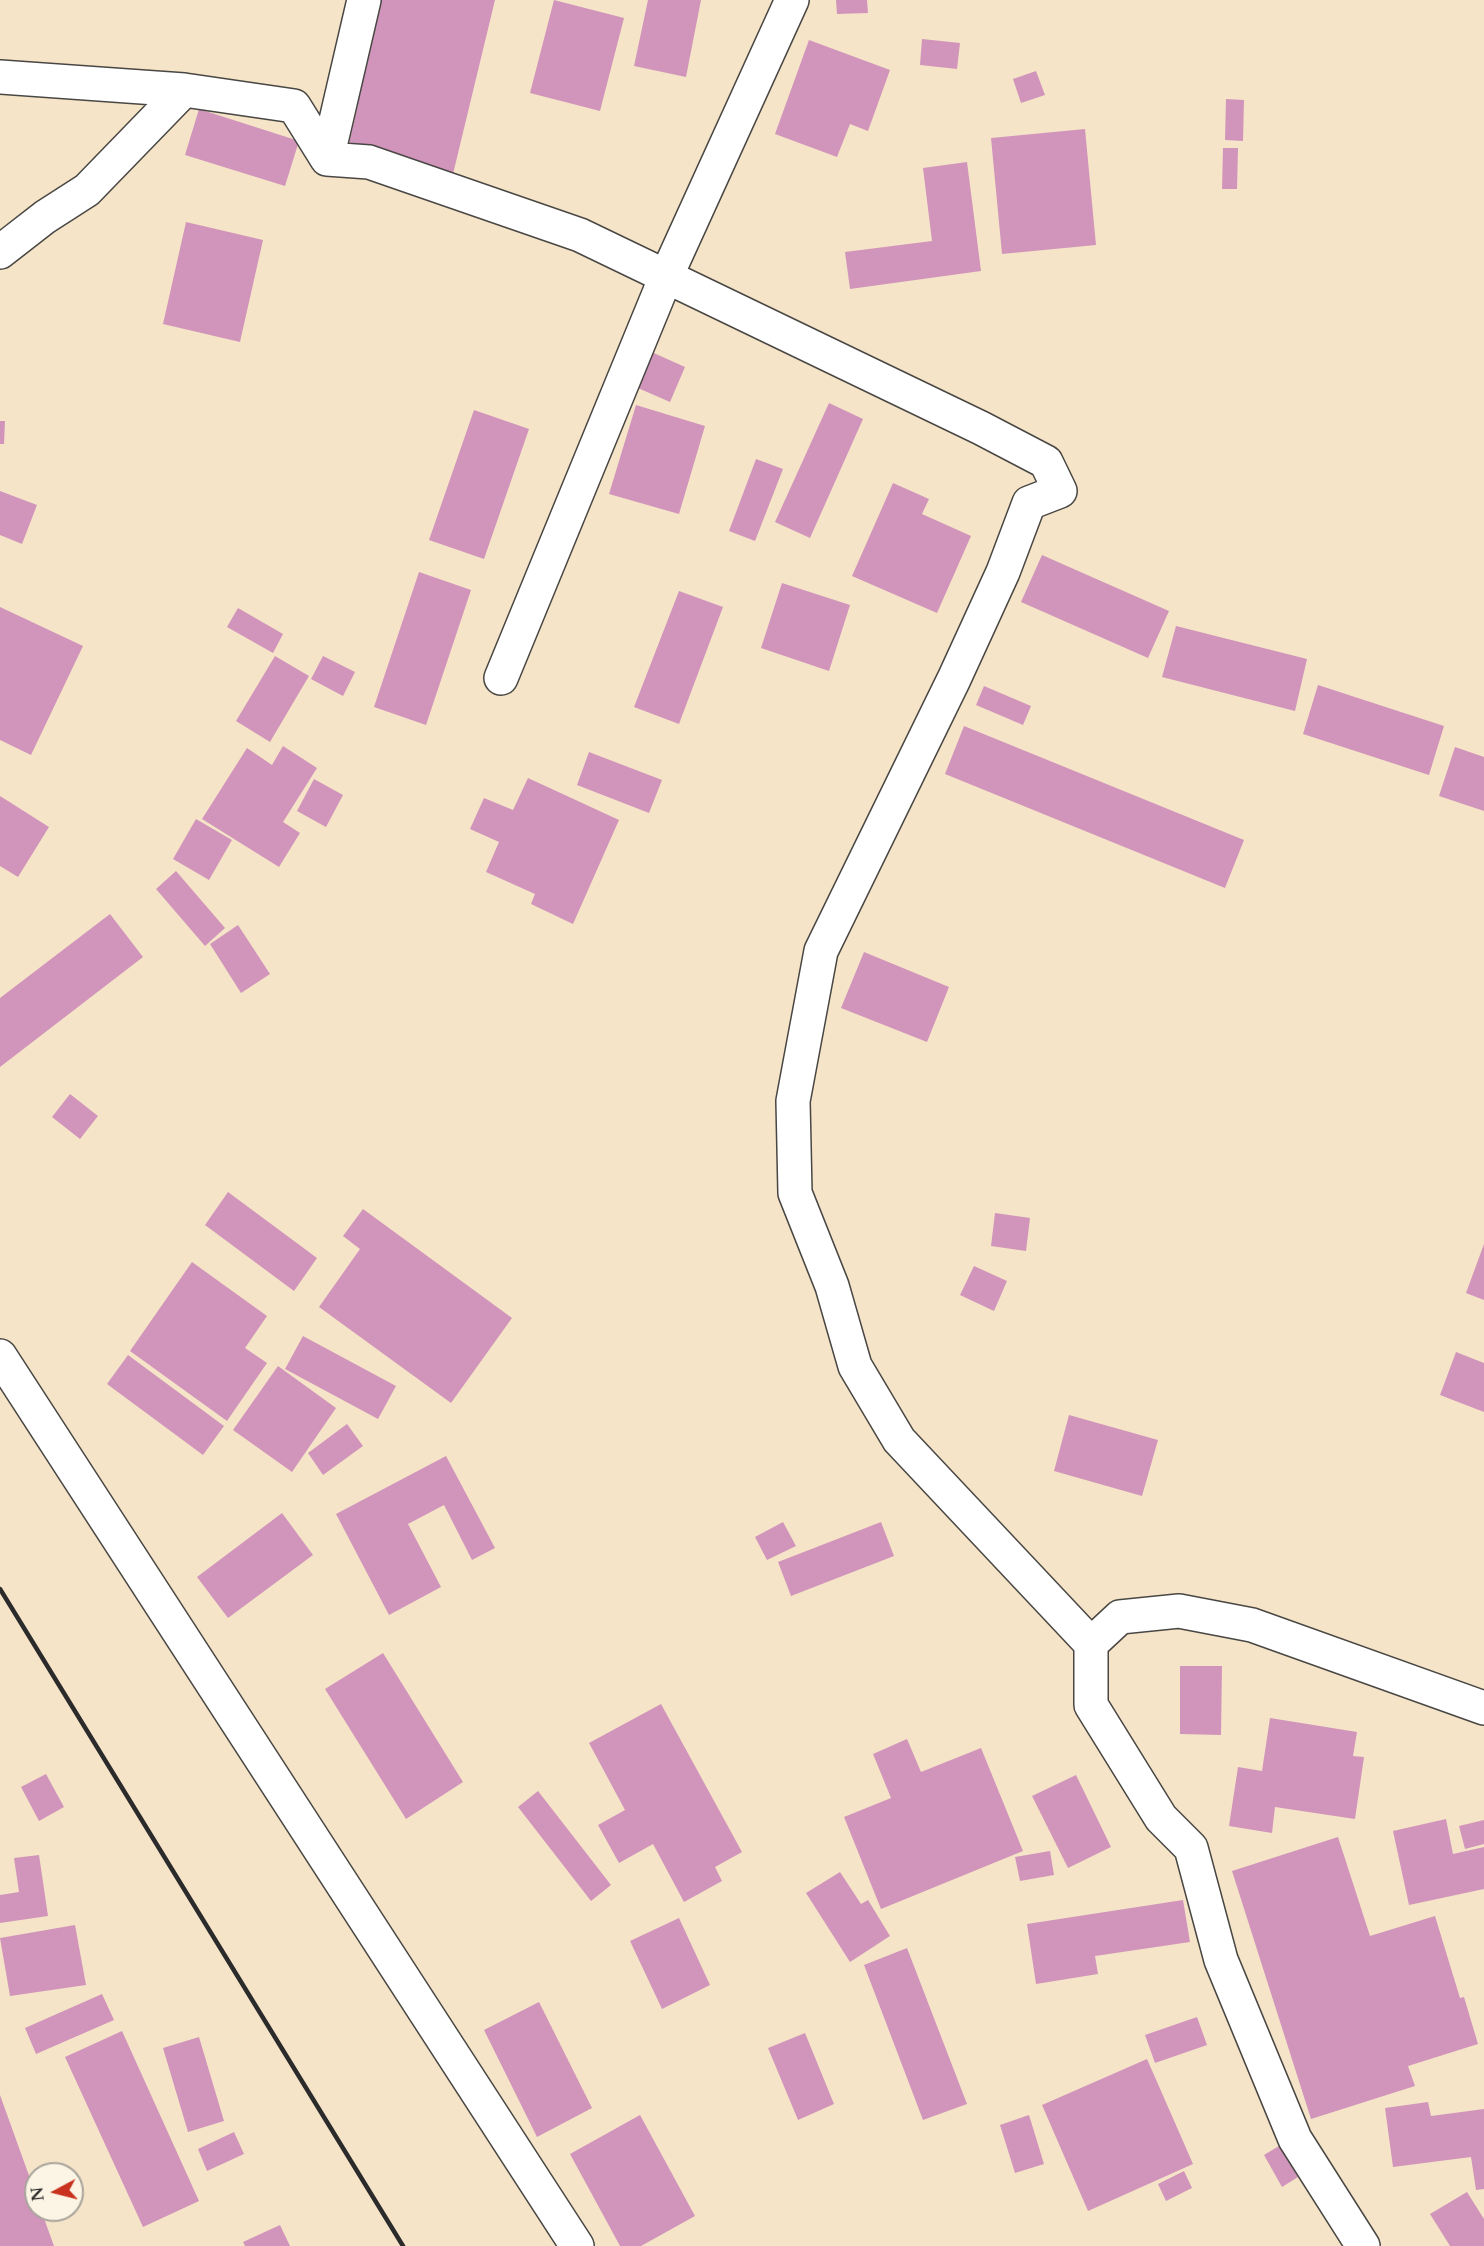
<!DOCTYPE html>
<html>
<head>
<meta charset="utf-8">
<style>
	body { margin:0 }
	#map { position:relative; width:1484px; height:2246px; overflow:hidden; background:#f5e4c8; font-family:Cardo,serif }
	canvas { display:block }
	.north { position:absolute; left:24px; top:2162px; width:60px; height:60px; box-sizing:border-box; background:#fcf5e5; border:2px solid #a8a49b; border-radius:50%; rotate:263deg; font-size:16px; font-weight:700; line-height:24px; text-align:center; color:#2b2b2b }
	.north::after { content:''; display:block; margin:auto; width:21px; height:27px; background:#c8321e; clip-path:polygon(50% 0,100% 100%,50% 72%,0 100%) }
</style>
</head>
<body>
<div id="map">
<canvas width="1484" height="2246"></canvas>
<div class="north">N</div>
</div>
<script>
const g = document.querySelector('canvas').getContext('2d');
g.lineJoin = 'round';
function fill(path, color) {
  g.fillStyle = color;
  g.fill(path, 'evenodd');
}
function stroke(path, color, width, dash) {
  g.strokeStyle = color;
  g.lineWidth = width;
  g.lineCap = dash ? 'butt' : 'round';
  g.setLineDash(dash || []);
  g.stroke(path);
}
fill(new Path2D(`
	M378 0H495L453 174 348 148 358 104 354 103Z
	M554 0 624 18 600 111 530 93Z
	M648 0H701L686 77 634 66Z
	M836 0H867L868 13 837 14Z
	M922 39 960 43 957 69 920 65Z
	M809 40 890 70 868 131 850 124 837 157 775 134Z
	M1036 71 1045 95 1021 103 1013 79Z
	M1226 99 1244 100 1243 141 1225 140Z
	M199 109 299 141 285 186 185 155Z
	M1085 129 1096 245 1002 254 991 138Z
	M1223 148H1238L1237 189H1222Z
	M967 162 981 271 850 289 845 252 932 241 923 168Z
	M186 222 263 240 240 342 163 324Z
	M647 350 685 367 670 402 631 385Z
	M829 403 863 419 810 538 775 522Z
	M636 405 705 426 679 514 609 494Z
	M474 410 529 429 484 559 429 540Z
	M0 421H5L4 444H0Z
	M756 459 783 469 755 541 729 531Z
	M893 483 929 499 922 514 971 536 937 613 852 576Z
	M0 491 37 505 22 544 0 535Z
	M1042 555 1169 611 1148 658 1021 602Z
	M419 572 471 590 426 725 374 707Z
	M782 583 850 605 829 671 761 648Z
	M679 591 723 607 679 724 634 707Z
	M0 607 83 646 31 755 0 740Z
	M238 608 283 634 273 653 227 627Z
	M1176 626 1307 659 1295 711 1162 677Z
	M275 656 309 676 270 742 236 721Z
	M323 656 355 672 343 696 311 679Z
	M1318 685 1444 726 1429 775 1303 734Z
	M984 686 1031 706 1023 725 976 705Z
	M964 726 1244 840 1225 888 945 774Z
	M283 746 317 768 283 822 300 833 279 867 202 819 247 748 272 765Z
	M1455 747 1484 757V811L1439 796Z
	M589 752 662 780 649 813 577 785Z
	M528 778 619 820 573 924 531 904 535 894 486 872 499 842 470 829 484 798 513 810Z
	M314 779 343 795 326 827 297 811Z
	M0 796 49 827 18 877 0 866Z
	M196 819 232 840 209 880 173 859Z
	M176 871 225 928 205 946 156 889Z
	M110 914 143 957 0 1067V998Z
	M238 925 270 974 241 993 210 944Z
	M864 952 949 987 927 1042 841 1008Z
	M70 1094 98 1116 80 1139 52 1117Z
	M228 1192 317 1258 294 1291 205 1225Z
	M363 1209 512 1318 451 1403 319 1307 360 1249 343 1236Z
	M995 1213 1030 1218 1026 1251 991 1246Z
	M1484 1244V1300L1466 1293Z
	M192 1262 267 1316 245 1348 267 1363 227 1421 130 1351Z
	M974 1266 1007 1281 994 1311 960 1295Z
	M303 1336 396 1386 378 1419 285 1369Z
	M1456 1352 1484 1363V1412L1440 1395Z
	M128 1355 224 1426 203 1455 107 1384Z
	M278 1366 336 1408 292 1472 233 1430Z
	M1069 1415 1158 1440 1142 1496 1054 1471Z
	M347 1424 363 1446 323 1475 308 1453Z
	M446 1456 495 1548 472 1560 444 1505 408 1524 441 1587 389 1615 336 1514Z
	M282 1513 313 1555 228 1618 197 1577Z
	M783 1522 796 1546 767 1560 755 1537Z
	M881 1522 894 1556 791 1596 778 1562Z
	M383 1653 463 1782 406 1819 325 1689Z
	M1180 1666H1222L1221 1735 1180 1734Z
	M661 1704 742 1852 715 1867 722 1881 684 1902 653 1844 619 1863 598 1825 625 1810 589 1743Z
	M1270 1718 1357 1732 1353 1756 1364 1757 1355 1819 1275 1807 1272 1833 1229 1826 1238 1767 1262 1771Z
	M907 1739 921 1772 981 1748 1023 1851 881 1909 844 1817 891 1798 873 1754Z
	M46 1774 64 1807 39 1821 21 1787Z
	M1076 1775 1111 1847 1068 1868 1032 1796Z
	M538 1791 611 1885 591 1901 518 1807Z
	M1446 1819 1453 1854 1484 1847V1889L1409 1905 1393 1831Z
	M1484 1820V1844L1465 1849 1459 1826Z
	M1338 1837 1370 1936 1435 1916 1460 1998 1464 1997 1478 2044 1408 2066 1415 2086 1311 2119 1232 1871Z
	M1050 1851 1054 1875 1020 1881 1015 1857Z
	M39 1855 48 1916 0 1923V1895L19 1892 14 1858Z
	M840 1872 861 1904 868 1900 890 1936 850 1962 806 1893Z
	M1183 1900 1190 1942 1095 1956 1098 1974 1036 1984 1027 1924Z
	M679 1918 710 1985 662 2009 630 1941Z
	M75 1925 86 1985 10 1996 0 1938Z
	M907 1948 967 2104 923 2120 864 1965Z
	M102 1994 114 2020 36 2054 25 2028Z
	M539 2002 592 2108 537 2137 484 2030Z
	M1197 2017 1207 2045 1155 2063 1145 2035Z
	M122 2031 199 2201 143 2227 65 2057Z
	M805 2033 834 2104 798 2120 768 2048Z
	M199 2037 224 2121 188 2132 163 2048Z
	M1147 2059 1193 2164 1088 2211 1042 2105Z
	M0 2095 36 2195V2210H41L54 2246H0Z
	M1428 2102 1431 2116 1484 2109V2189L1476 2190 1471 2157 1393 2167 1385 2108Z
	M640 2115 695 2216 641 2246H620L570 2154Z
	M1029 2115 1044 2164 1015 2173 1000 2125Z
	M234 2132 244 2154 207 2171 198 2149Z
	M1279 2146 1298 2177 1282 2187 1264 2155Z
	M1184 2171 1192 2188 1166 2201 1158 2184Z
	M1467 2192 1484 2219V2246H1450L1430 2214Z
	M280 2225 290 2246H245L243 2242Z`), '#d195bb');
const minor = new Path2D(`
	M0 77 184 90
	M327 159 364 0
	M0 252 45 217 87 190 184 90 294 106 327 159 369 162 580 235 981 428 1046 462 1060 491 1029 503 1003 572 954 679 821 951 793 1101 795 1193 832 1286 855 1366 899 1440 1091 1644
	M501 678 665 279 792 0
	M0 1356 577 2246
	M1363 2246 1295 2139 1221 1960 1191 1848 1161 1818 1091 1705V1644L1120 1617 1179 1611 1252 1625 1484 1708`);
stroke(minor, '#494743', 36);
stroke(minor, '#fff', 33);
stroke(new Path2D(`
	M0 1589 403 2246`), '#2b2b2b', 4.5);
</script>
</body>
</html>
